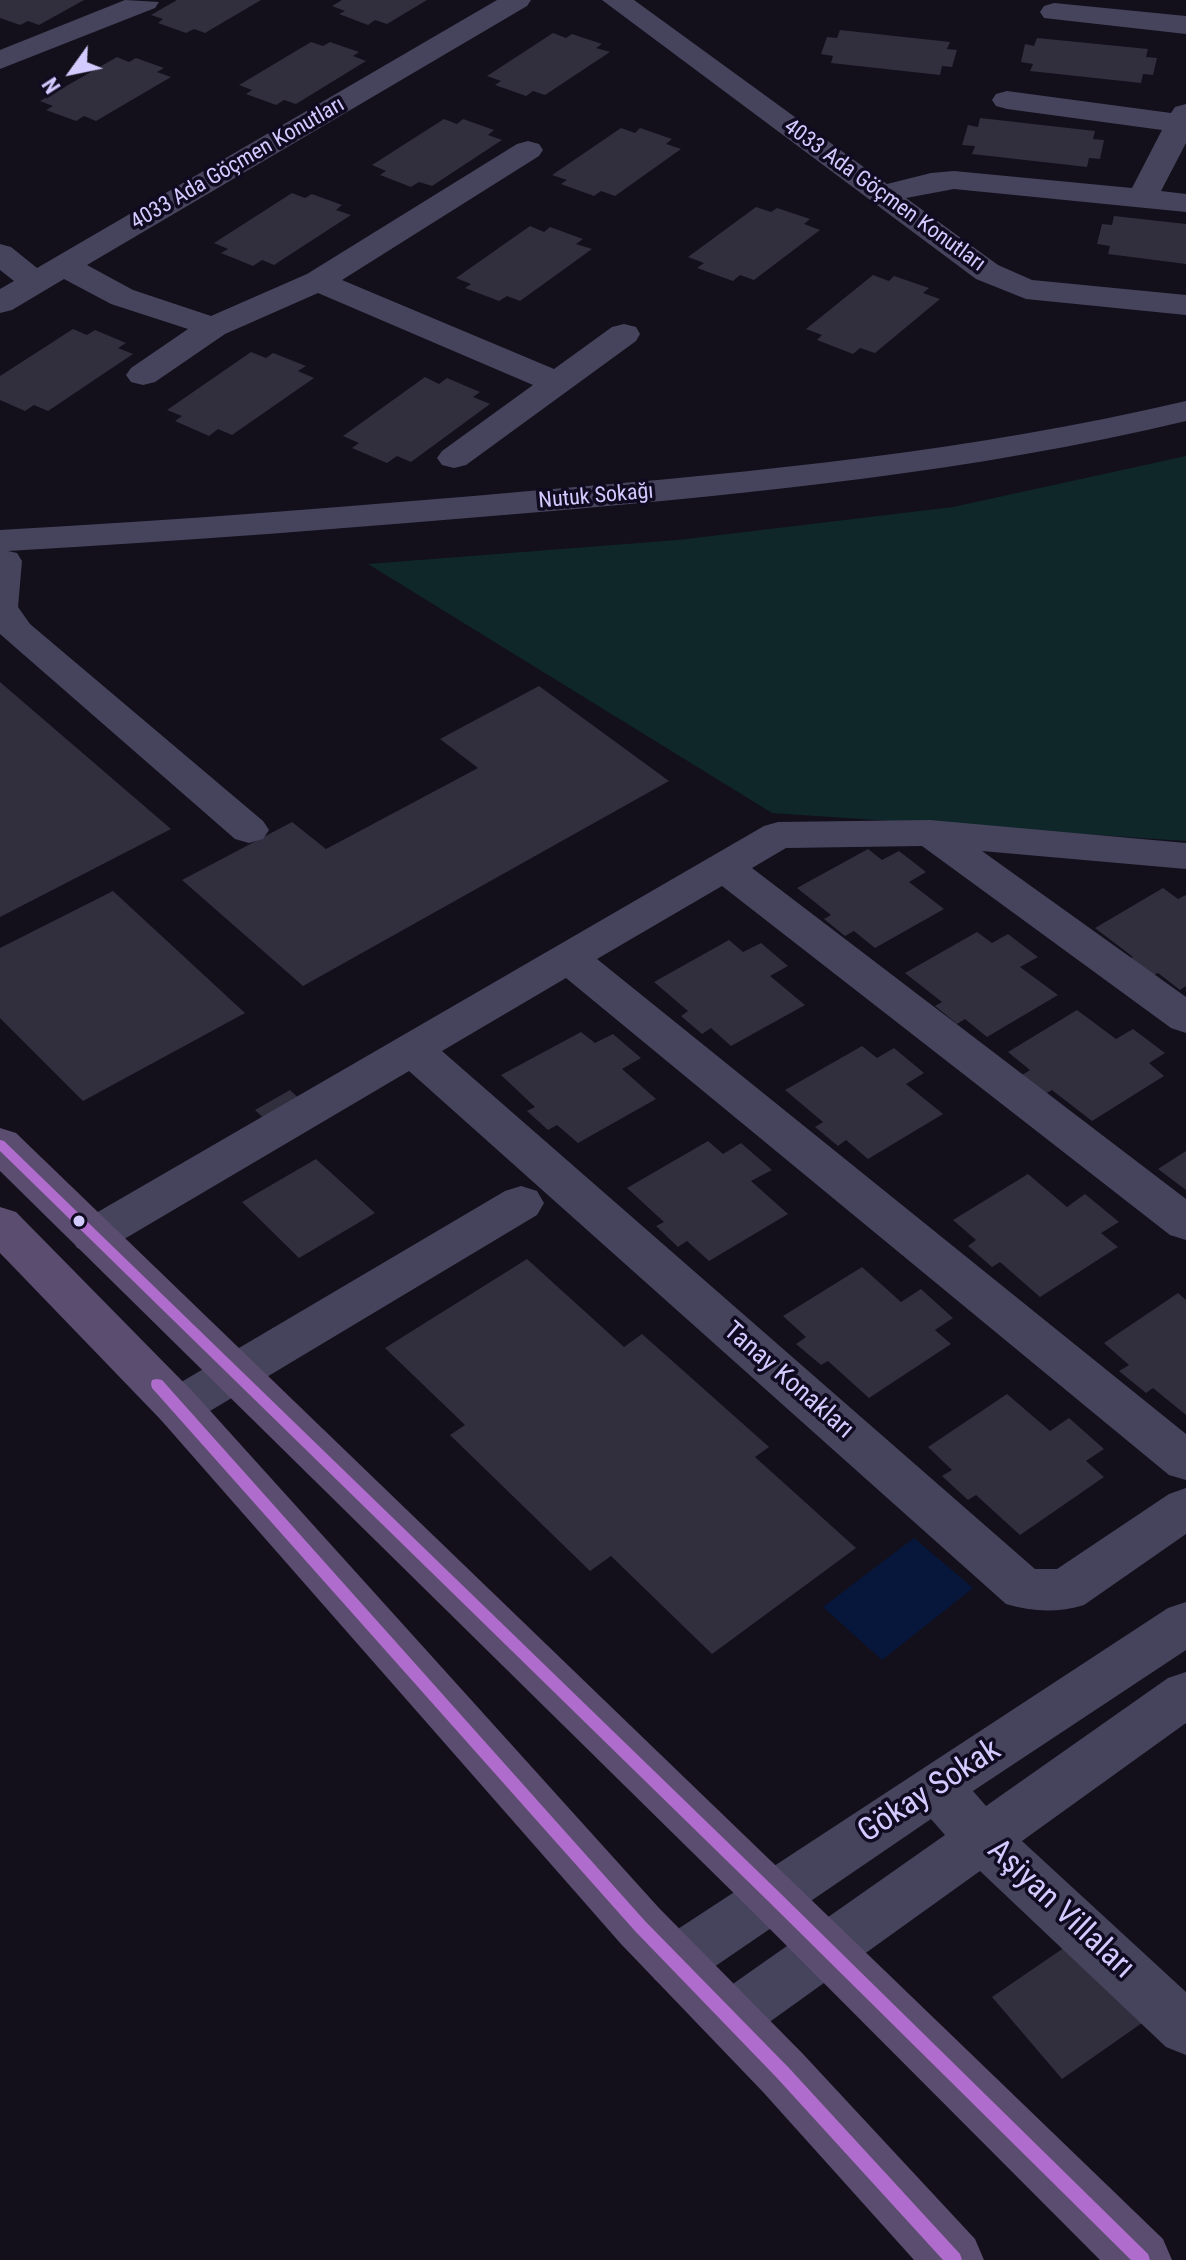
<!DOCTYPE html>
<html>
<head>
<meta charset="utf-8">
<style>
	body { margin:0 }
	#map { position:relative; width:1186px; height:2260px; overflow:hidden; background:#13101c; font-family:"Roboto Condensed",sans-serif }
	canvas { display:block }
	.north { position:absolute; left:32px; top:32px; width:80px; height:80px; -webkit-text-stroke:6px #100b21; paint-order:stroke; rotate:237deg; font-size:22px; font-weight:700; line-height:32px; text-align:center; color:#d3cbff }
	.north::after { content:''; display:block; margin:auto; width:28px; height:36px; background:#d3cbff; clip-path:polygon(50% 0,100% 100%,50% 72%,0 100%) }
</style>
</head>
<body>
<div id="map">
<canvas width="1186" height="2260"></canvas>
<div class="north">N</div>
</div>
<script>
const g = document.querySelector('canvas').getContext('2d');
g.lineJoin = 'round';
function fill(path, color) {
  g.fillStyle = color;
  g.fill(path, 'evenodd');
}
function stroke(path, color, width, dash) {
  g.strokeStyle = color;
  g.lineWidth = width;
  g.lineCap = dash ? 'butt' : 'round';
  g.setLineDash(dash || []);
  g.stroke(path);
}
function write(font, color, halo, rows, align = 'center') {
  g.font = font + ' "Roboto Condensed",sans-serif';
  g.lineWidth = 7;
  g.setLineDash([]);
  g.textBaseline = 'middle';
  g.strokeStyle = halo;
  g.fillStyle = color;
  for (const [text, x, y, turn = 0] of rows) {
    g.save();
    g.translate(x, y);
    g.rotate((+turn || 0) * Math.PI / 180);
    g.textAlign = isNaN(turn) ? turn : align;
    if (halo) g.strokeText(text, 0, 0);
    g.fillText(text, 0, 0);
    g.restore();
  }
}
fill(new Path2D(`
	M1186 456V841L772 813 368 564 678 540 953 507Z`), '#0f2729');
fill(new Path2D(`
	M914 1538 973 1588 882 1660 823 1607Z`), '#07173c');
fill(new Path2D(`
	M0 0H84L39 25 28 21 20 25 0 18Z
	M177 0H261L205 33 194 29 186 33 158 23 163 19 151 15Z
	M342 0H427L387 24 375 20 368 25 339 14 345 11 332 6Z
	M840 30 950 42 947 49 957 50 952 67 942 66 940 75 831 63 833 56 821 54 827 37 837 38Z
	M553 33 566 38 572 34 602 44 596 48 610 52 545 95 533 91 526 96 495 85 501 81 487 76Z
	M1037 38 1148 49 1146 57 1157 58 1153 75 1143 74 1141 83 1030 71 1033 64 1021 62 1025 44 1034 46Z
	M311 42 323 46 330 42 359 52 353 56 366 61 296 104 284 100 276 105 246 94 252 90 239 85Z
	M117 57 129 62 136 58 164 68 157 72 171 77 96 121 84 116 76 121 46 110 53 106 40 101Z
	M980 118 1095 131 1093 139 1104 140 1100 159 1089 158 1087 167 972 154 975 146 962 145 968 125 978 127Z
	M444 119 457 124 463 119 494 130 488 135 502 140 432 186 419 182 411 187 380 175 386 171 372 165Z
	M621 128 635 133 640 128 672 139 666 144 681 149 615 196 601 191 594 196 561 184 567 180 552 175Z
	M292 193 305 198 312 194 342 205 336 210 351 215 274 265 262 260 253 266 221 253 228 249 214 243Z
	M756 207 771 212 777 208 810 219 804 224 820 230 754 280 740 275 733 281 697 268 704 263 688 257Z
	M1114 216 1186 224V264L1108 254 1110 246 1097 244 1102 224 1112 225Z
	M530 226 544 232 550 227 583 239 576 244 592 249 520 301 507 296 499 301 465 288 471 284 456 278Z
	M873 275 889 281 894 276 929 288 923 293 940 299 875 353 860 348 853 354 817 340 822 335 806 329Z
	M73 329 87 335 95 330 126 343 118 348 133 354 48 411 34 405 25 411 0 400V376Z
	M251 352 266 358 273 353 306 366 298 371 314 378 232 435 218 429 209 436 175 421 182 416 167 410Z
	M425 377 439 384 447 378 480 392 473 397 490 404 411 462 397 456 387 463 352 448 359 443 343 436Z
	M0 682 171 829 0 917Z
	M539 686 669 781 303 986 182 880 292 822 326 849 478 768 440 739Z
	M868 849 882 860 899 851 926 872 909 882 944 909 875 948 854 931 845 936 824 919 831 915 797 888Z
	M1163 888 1178 899 1186 895V986L1180 990 1158 973 1149 978 1126 960 1133 957 1095 928Z
	M113 891 245 1013 83 1101 0 1018V948Z
	M977 932 992 943 1008 934 1038 957 1020 967 1058 995 987 1037 965 1019 957 1024 935 1006 942 1002 905 973Z
	M729 940 743 952 761 943 788 966 770 976 805 1005 731 1046 711 1028 702 1034 681 1016 688 1011 654 982Z
	M1077 1010 1116 1039 1133 1029 1165 1053 1149 1063 1164 1076 1092 1121 1052 1090 1045 1094 1022 1075 1030 1070 1008 1052Z
	M581 1032 595 1043 613 1034 641 1058 622 1069 656 1099 578 1143 557 1125 548 1130 527 1111 535 1107 501 1075Z
	M862 1046 877 1058 894 1048 924 1073 906 1084 943 1114 868 1159 846 1140 838 1146 815 1127 823 1122 785 1090Z
	M290 1090 306 1105 271 1125 255 1110Z
	M708 1141 723 1154 741 1143 772 1170 751 1181 788 1214 709 1261 687 1241 678 1247 656 1226 664 1222 627 1188Z
	M1186 1151V1190L1158 1169Z
	M316 1159 375 1213 299 1258 242 1202Z
	M1028 1174 1067 1207 1085 1194 1119 1222 1101 1233 1118 1247 1040 1297 1000 1262 992 1267 968 1246 976 1240 953 1220Z
	M527 1259 624 1347 642 1334 769 1447 755 1457 856 1548 712 1654 611 1556 590 1571 450 1435 465 1425 385 1348Z
	M862 1267 901 1302 921 1289 953 1318 935 1330 951 1344 869 1398 828 1361 821 1365 796 1344 806 1337 783 1316Z
	M1178 1293 1186 1300V1415L1153 1388 1146 1393 1119 1371 1129 1365 1104 1343Z
	M1007 1394 1050 1431 1069 1418 1104 1449 1086 1461 1104 1477 1020 1535 976 1495 968 1500 942 1476 952 1470 928 1447Z
	M1071 1943 1142 2023 1062 2079 992 1997Z`), '#312e3e');
fill(new Path2D(`
	M125 0 159 2 155 8 0 69V50Z
	M497 0H531L527 6 87 265 133 290 211 316 307 274 517 144 528 141 539 144 543 150 539 156 342 280 554 369 612 327 624 324 636 327 640 334 636 341 466 465 454 468 442 465 437 458 442 451 533 385 318 293 225 334 155 382 143 385 131 382 126 375 131 368 188 329 111 304 64 279 12 310 0 313V289L14 281 0 270V244L11 247 37 268Z
	M602 0H634L887 184 931 173 954 171 1132 188 1162 130 1007 109 996 106 992 100 996 94 1007 91 1171 113 1175 107 1186 104V143L1161 191 1186 194V212L954 189 906 198 998 265 1032 280 1186 295V315L1026 299 976 279Z
	M1054 3 1186 16V34L1044 18 1040 12 1044 6Z
	M1186 401V421C973 472 757 493 540 512 363 527 186 541 8 551L17 553 22 561 18 607 30 624 263 821 269 830 263 839 249 843 235 839 0 634V530C181 520 361 506 541 490 759 472 973 451 1186 401Z
	M930 820 1186 843V869L982 851 1186 997V1033L1171 1028 922 846 786 848 752 868 1186 1199V1240L1170 1235 722 886 597 959 1186 1434V1480L1169 1475 566 978 442 1051 1035 1569H1057L1169 1494 1186 1488V1534L1084 1605C1058 1613 1032 1612 1006 1604L409 1071 109 1248 93 1253 77 1248 70 1236 77 1224 764 826 778 822Z
	M521 1186 537 1191 544 1203 537 1215 195 1420 178 1426 161 1420 154 1407 161 1394 505 1191Z
	M1186 1602V1650L973 1791 986 1806 1168 1678 1186 1672V1723L1022 1841 1186 1992V2055L1166 2047 980 1871 750 2036 730 2044 710 2036 702 2018 710 2000 945 1835 931 1819 695 1980 675 1987 655 1980 647 1962 655 1944 1168 1608Z`), '#46445d');
fill(new Path2D(`
	M0 1128 16 1133 1163 2239 1172 2260H1100L753 1912 0 1171Z
	M0 1207 16 1212 195 1394 659 1908 803 2054 975 2239 984 2260H914L763 2092 621 1944 161 1420 0 1253Z`), '#5b4d6f');
fill(new Path2D(`
	M0 1140 4 1141 777 1890 1148 2254 1150 2260H1131L767 1900 0 1151Z
	M157 1379 162 1380 645 1921 789 2068 960 2254 962 2260H943L777 2078 635 1931 152 1388 151 1384 152 1380Z`), '#b06ccc');
for (const [x, y, r, color] of [
	[79,1221,7,"#d3cbff"]
]) {
  const dot = new Path2D();
  dot.arc(x, y, r, 0, 2 * Math.PI);
  g.fillStyle = color;
  g.fill(dot);
  stroke(dot, '#100b21', 3);
}
write('22px', '#d3cbff', '#100b21', [
	["4033 Ada Göçmen Konutları",238,164,-30],
	["4033 Ada Göçmen Konutları",884,196,36],
	["Nutuk Sokağı",596,497,-5]
]);
write('26px', '#d3cbff', '#100b21', [
	["Tanay Konakları",788,1381,41]
]);
write('32px', '#d3cbff', '#100b21', [
	["Gökay Sokak",930,1792,-33],
	["Aşiyan Villaları",1060,1910,43]
]);
</script>
</body>
</html>
